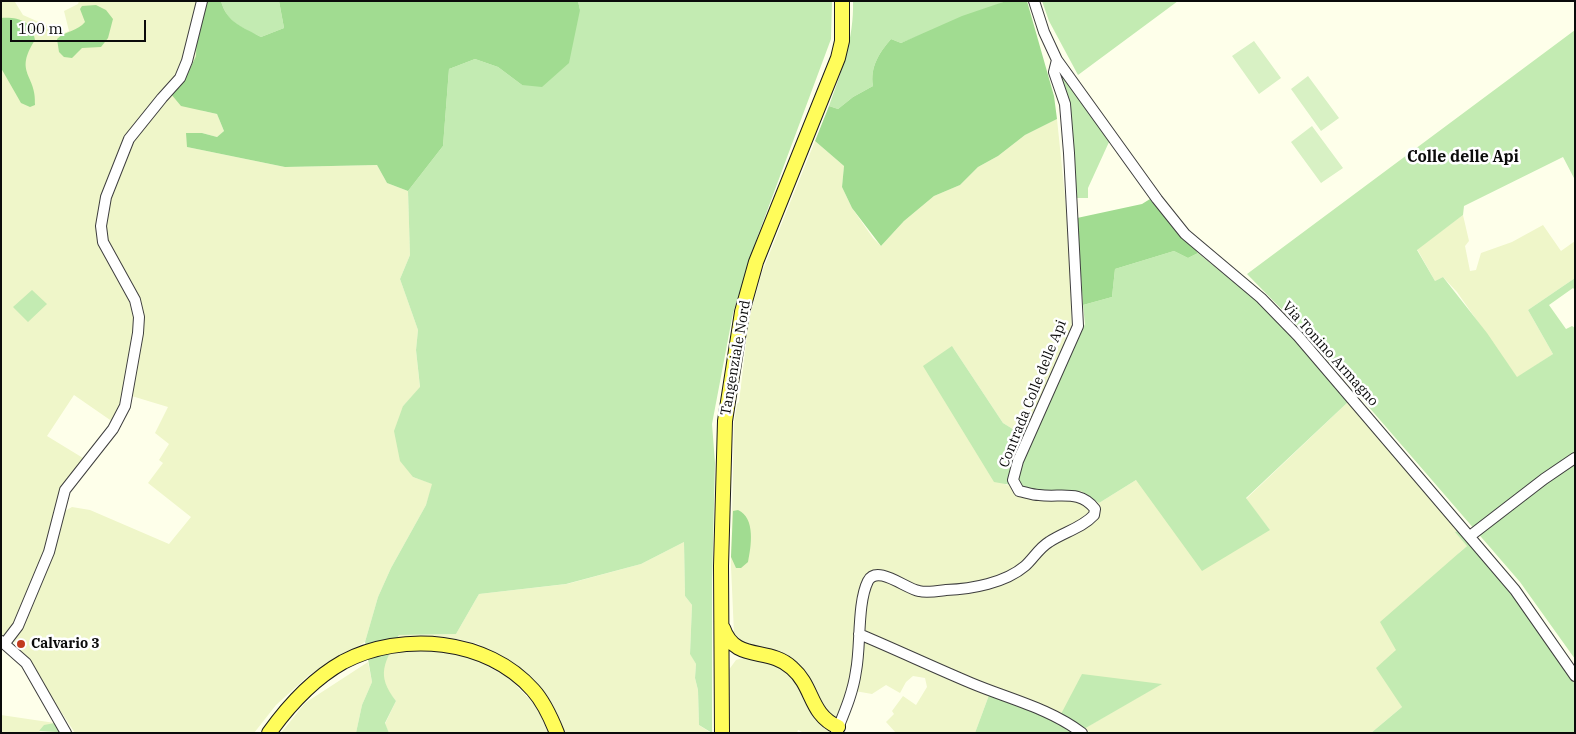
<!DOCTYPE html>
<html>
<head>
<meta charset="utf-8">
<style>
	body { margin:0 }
	#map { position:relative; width:1576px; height:734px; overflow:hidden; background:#feffea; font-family:"IBM Plex Serif",serif }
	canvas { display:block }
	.frame { position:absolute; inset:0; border:2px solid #0b0b0b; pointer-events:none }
	.scale { position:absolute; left:10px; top:20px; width:136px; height:22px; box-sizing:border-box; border:2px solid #0b0b0b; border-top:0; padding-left:6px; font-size:15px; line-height:18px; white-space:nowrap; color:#0b0b0b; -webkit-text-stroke:4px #fff; paint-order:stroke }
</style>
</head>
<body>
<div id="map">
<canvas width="1576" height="734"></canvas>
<div class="frame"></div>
<div class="scale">100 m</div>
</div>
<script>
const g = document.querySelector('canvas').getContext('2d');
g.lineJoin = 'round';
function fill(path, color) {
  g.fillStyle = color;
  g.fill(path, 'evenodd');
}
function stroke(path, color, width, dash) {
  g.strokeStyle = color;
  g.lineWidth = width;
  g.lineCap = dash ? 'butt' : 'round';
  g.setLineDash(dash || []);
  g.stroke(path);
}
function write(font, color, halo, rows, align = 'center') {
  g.font = font + ' "IBM Plex Serif",serif';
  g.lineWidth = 5;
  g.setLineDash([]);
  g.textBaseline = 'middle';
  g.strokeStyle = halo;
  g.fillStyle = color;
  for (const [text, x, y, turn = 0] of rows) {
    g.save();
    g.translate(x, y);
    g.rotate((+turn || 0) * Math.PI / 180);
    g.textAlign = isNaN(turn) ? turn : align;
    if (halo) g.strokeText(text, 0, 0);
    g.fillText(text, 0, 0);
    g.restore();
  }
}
fill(new Path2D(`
	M79 1H205L197 24 196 56 185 79 172 94 203 111 217 114 224 131 217 137 202 133H187V147L285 167 377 165 387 183 408 191 410 255 400 279 418 330 416 350 420 388 403 406 413 477 433 484 426 505 391 568 378 597 365 642 309 675 276 705 254 733H75L16 643 1 635V2H15L23 15 64 33 69 31 64 11 78 4ZM125 394 168 407 155 433 169 444 159 460 163 463 148 483 191 517 169 544 90 510 72 507 65 511 67 481 83 458 47 436 74 395 113 422Z
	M1057 119 1068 226 1072 328 1027 428 1016 431 1003 423 952 346 1006 485 1045 491H1081L1099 503 1136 480 1270 530 1246 499 1348 402 1461 530 1456 533 1468 545 1459 553 1396 650V696L1402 707 1371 733H1090L1085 728 1161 684 1061 714 992 687 975 733H896L886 722 894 714 892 711 903 696 916 705 927 687 925 678 913 676 906 682 900 693 886 685 872 694 855 691 843 722 825 712 808 677 797 663 782 653 749 647 737 639 734 634 731 566 734 422 737 404 739 402 749 319 762 272 815 141 844 166 842 187 852 208 873 238 881 246 904 221 934 196 960 185 978 167 998 156 1025 135Z
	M1463 215 1469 241 1465 246 1470 271 1476 270 1481 253 1512 242 1543 225 1561 251 1575 241V278L1528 310 1553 354 1517 378 1457 292 1443 277 1435 281 1417 249Z
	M684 542 685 596 692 605 690 653 696 664 695 678 698 690 699 725 711 733H565L548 698 539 685 518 666 478 644 457 639 453 654 472 658 509 678 536 706 549 733H389L385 724 396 701 385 687 382 667 399 635 456 634 479 594 567 584 641 564Z
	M747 657 768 660 790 671 830 733H804L798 730 797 733H728V671L736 660Z
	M368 662 372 682 362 705 356 733H281L305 703Z
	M1 715 55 723 39 731 42 733H1Z`), '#eff6c9');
fill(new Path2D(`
	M221 1H279L284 28 261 37C243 28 227 23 221 1Z
	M578 1H832L831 39 757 238 733 313 712 424 715 463 712 582V733L699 725 698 690 695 678 696 664 690 654 692 605 685 596 684 542 641 564 566 584 479 594 456 634 399 635C385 663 375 674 396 701L385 723 389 733H356L362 705 372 682 365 642 378 597 391 568 426 505 432 484 413 477 400 461 394 431 403 406 420 387 416 350 418 330 400 279 410 255 408 191 443 146 449 69 475 59 498 67 522 85 580 10Z
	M853 1H1006L901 43 891 39C879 53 870 67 873 86L853 97 838 109 829 106C842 70 854 39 853 1Z
	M1042 1H1178L1078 75 1049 21Z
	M1575 30V180L1563 157 1464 206 1463 215 1417 250 1435 281 1443 277 1487 333 1517 377 1553 354 1528 310 1575 278V290L1573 288 1549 305 1566 329 1572 326 1575 328V659L1520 582 1304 332 1247 274Z
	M1061 76H1064L1109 142 1088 188V198H1076Z
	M1174 251 1188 258 1198 253 1263 306 1298 344 1348 402 1246 498 1270 530 1202 571 1136 480 1099 503 1081 491H1045L994 482 923 366 952 346 1003 423 1016 431 1027 428 1034 433 1085 324 1083 305 1112 297 1115 269Z
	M32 290 47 304 28 322 13 307Z
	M1461 530 1510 590 1575 684V733H1371L1402 707 1376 668 1396 650 1380 622 1467 546 1455 532Z
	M1082 674 1162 684 1077 733H975L992 687 1061 714Z
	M55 723 74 733 39 731 44 725Z`), '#c3ebb2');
fill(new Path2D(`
	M205 1H221C227 23 243 27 261 37L284 28 279 1H578L580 10 569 63 542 87 522 85 498 67 475 59 449 69 443 146 408 191 387 183 377 165 285 167 187 147 186 133H202L217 137 224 131 217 114 181 106 171 94 185 79 196 56 197 24Z
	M1006 1H1027L1054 96 1057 119 1025 135 998 156 978 167 960 185 934 196 904 221 881 246 852 208 842 187 844 166 815 141 829 106 838 109 853 97 873 86C870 67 879 53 891 39L901 43 962 16Z
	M96 5 106 10 113 19 108 38 101 47 82 48 72 58 64 57 59 52 57 39C65 31 78 31 85 22L80 9 82 6Z
	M1 18C19 17 32 21 35 40 13 74 37 74 35 105L30 107 21 103 1 68Z
	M1150 199 1198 253 1188 258 1174 251 1115 269 1112 297 1083 305 1077 218 1142 204Z
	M738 510C756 518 751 547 748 562L741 568H736L731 557 733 511Z`), '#a1dc91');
fill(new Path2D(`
	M1254 41 1281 78 1259 94 1232 56Z
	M1308 76 1339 118 1321 131 1291 89Z
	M1312 126 1343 168 1321 183 1291 142Z`), '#d8f1c4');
const minor = new Path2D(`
	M1034 1 1044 32 1057 60 1157 199 1185 234 1261 298 1298 336 1515 590 1575 676
	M1470 536 1544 479 1575 458
	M859 634C897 650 933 667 971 683 1009 699 1049 708 1082 733
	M1 641 26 663 66 733
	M5 643 18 626 49 552 65 490 113 429 125 406 138 333 139 317 135 300 103 242 101 226 106 197 129 139 162 98 180 78 187 61 202 1
	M836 733C844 713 853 693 856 671 861 646 857 603 868 581 877 564 906 589 919 591 927 593 938 591 946 590 972 589 1005 583 1025 566 1033 559 1039 548 1049 542 1064 532 1082 528 1094 515L1095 509C1080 489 1060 498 1039 495 1032 495 1025 492 1019 491L1013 480 1018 461 1078 326 1069 153 1065 104 1054 72 1057 60`);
const major = new Path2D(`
	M723 628C735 663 769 646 792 668 814 687 809 714 838 727
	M269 733C289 705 313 679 343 662 402 631 487 638 533 690 544 702 551 718 557 733
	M722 733 721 566 725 421 742 312 756 262 838 58 842 41V1`);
stroke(minor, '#3e3e3e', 12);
stroke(major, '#1c1c1c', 16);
stroke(minor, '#fff', 10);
stroke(major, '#fffc5a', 14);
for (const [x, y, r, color] of [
	[21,644,5,"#c13b1e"]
]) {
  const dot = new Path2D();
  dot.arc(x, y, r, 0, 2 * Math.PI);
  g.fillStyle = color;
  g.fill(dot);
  stroke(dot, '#fff', 2);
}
write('14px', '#0b0b0b', '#fff', [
	["Via Tonino Armagno",1330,354,48],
	["Tangenziale Nord",736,358,-80],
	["Contrada Colle delle Api",1033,394,-68]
]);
write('bold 14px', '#0b0b0b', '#fff', [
	["Calvario 3",31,644]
], 'left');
write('bold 16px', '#0b0b0b', '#fff', [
	["Colle delle Api",1463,157]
]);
</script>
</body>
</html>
